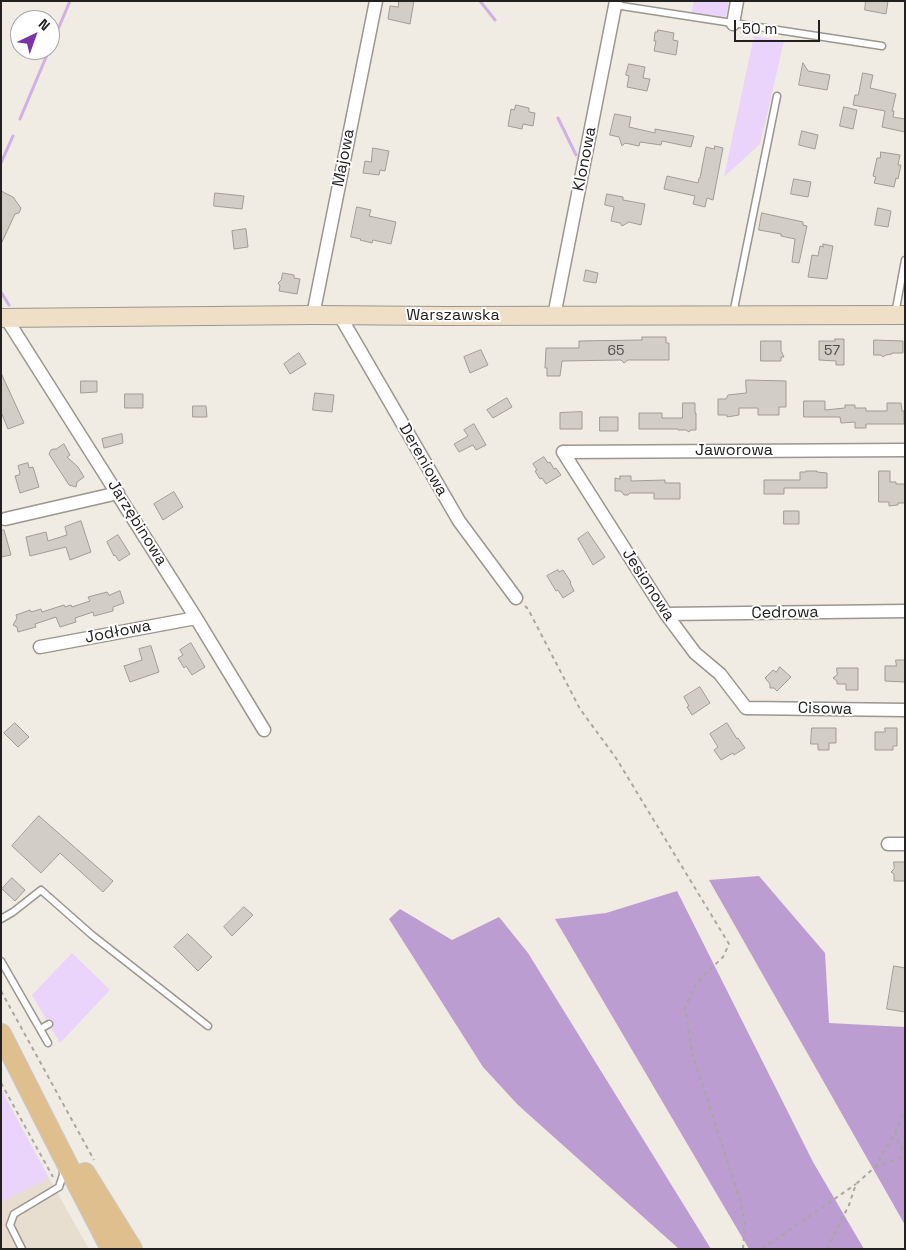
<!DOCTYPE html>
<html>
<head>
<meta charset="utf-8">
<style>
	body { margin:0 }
	#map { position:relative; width:906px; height:1250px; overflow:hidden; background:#f0ebe3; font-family:"Space Grotesk",sans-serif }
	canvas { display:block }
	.frame { position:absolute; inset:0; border:2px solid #23211f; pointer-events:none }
	.north { position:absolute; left:10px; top:10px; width:50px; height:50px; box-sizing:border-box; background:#fff; border:1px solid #a7a6a5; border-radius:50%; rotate:42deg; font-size:14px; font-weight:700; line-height:20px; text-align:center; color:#23211f }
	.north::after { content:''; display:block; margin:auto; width:18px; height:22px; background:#7c33a6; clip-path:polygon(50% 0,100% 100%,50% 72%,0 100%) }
	.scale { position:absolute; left:734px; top:20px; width:86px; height:22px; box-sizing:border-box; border:2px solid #23211f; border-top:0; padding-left:6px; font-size:15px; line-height:18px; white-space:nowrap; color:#23211f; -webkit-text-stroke:4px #fff; paint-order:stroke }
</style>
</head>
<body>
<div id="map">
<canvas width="906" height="1250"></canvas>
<div class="frame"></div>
<div class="north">N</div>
<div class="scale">50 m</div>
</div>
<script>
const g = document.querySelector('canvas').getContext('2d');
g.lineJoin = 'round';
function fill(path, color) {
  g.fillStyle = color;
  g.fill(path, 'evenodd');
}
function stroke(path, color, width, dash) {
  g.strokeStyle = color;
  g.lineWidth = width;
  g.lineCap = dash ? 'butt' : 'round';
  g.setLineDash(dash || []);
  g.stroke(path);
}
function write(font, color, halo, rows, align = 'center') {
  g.font = font + ' "Space Grotesk",sans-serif';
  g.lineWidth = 4;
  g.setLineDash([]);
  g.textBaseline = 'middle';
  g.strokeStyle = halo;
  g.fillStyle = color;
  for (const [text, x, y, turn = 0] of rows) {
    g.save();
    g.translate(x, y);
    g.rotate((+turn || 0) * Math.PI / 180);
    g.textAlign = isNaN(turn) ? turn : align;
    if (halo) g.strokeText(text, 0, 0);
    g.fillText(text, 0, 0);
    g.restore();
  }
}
fill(new Path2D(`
	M49 1178 89 1249H1V1202Z`), '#e8ded0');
fill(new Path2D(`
	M694 1H729L725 20 691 14Z
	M754 36 784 41 760 144 724 177Z
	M72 953 110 990 60 1043 32 995Z
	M1 1089 49 1178 1 1202Z`), '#ead4fb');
fill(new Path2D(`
	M759 876 825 953 829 1023 905 1027V1225L709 880Z
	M677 891 813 1162 864 1249H749L555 919 606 913Z
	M400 909 452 940 499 917 528 953 711 1249H679L518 1105 483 1067 389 919Z`), '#bb9dd1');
stroke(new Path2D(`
	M480 1 495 20
	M50 48 70 1
	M558 118 576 155
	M20 119 49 50
	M1 163 13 136
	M1 292 9 305`), '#d0b1e7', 3);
const building = new Path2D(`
	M399 1H414L410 24 388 19 390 6 398 7Z
	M866 1H888L886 14 865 10Z
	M658 30 674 33 673 40 678 41 676 55 654 51 656 41H654L655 32H657Z
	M803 63 808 71 830 75 827 90 799 85Z
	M629 64 645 67 643 78 650 79 647 91 627 87 629 76 626 75Z
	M863 73 873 75 870 88 896 94 892 111H894L893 117 905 119V132L882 127 885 111 853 105 855 95H858Z
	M516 105 529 108V112L535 113 533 126 523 124 522 129 508 126 511 109 514 110Z
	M844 107 857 110 853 129 840 126Z
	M615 114 631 117 629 127 655 133V129L694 136 691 147 662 141 661 145 640 142 639 146 625 143 622 146 619 137 610 135Z
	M802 131 818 135 815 149 799 145Z
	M715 146 723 148 713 200 707 198 705 207 693 204 695 196 664 189 667 176 698 183 699 178H700L706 147 714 149Z
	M373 148 389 151 385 171 380 170 379 175 363 173 365 161 371 162Z
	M881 152 900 155 898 165H901L898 179 896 178 894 187 874 183 876 177 873 176 877 158H880Z
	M794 179 811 182 808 197 791 194Z
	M1 191 13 197 21 208 19 213 15 214 1 244Z
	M215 193 244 196 242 209 214 206Z
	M607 194 623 197V200L645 204 641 225 629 222 622 226 620 223 611 221 614 207 605 205Z
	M357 207 371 210 369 216 396 222 391 244 373 240 372 243 360 240 361 239 351 237Z
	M878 208 891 211 888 227 875 225Z
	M762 213 803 222V225L807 226 799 263 792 262 795 239 781 236V234L759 230Z
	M246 229 248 247 234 249 232 231Z
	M823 244 833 246 827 279 808 277 812 255 818 256 820 246 823 247Z
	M586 270 598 273 596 283 584 281Z
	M283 273 294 275V278L300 279 297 294 279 291 280 286 278 283 281 280Z
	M642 337H666V343H669V360H628L624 363 621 360 562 361 560 376H547V368H545L546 348H579V341L642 340Z
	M835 339H844V365H836V361L819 360V341H835Z
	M874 340 903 341V353H892V354L886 355 883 357 881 355H874Z
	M761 341H781V351L784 357H781V361H761Z
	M481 350 488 365 470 373 464 357Z
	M299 353 306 364 290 374 284 364Z
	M1 373 24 423 8 429 1 412Z
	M746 380 786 381V407H779V415H758V408H739V415L727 417V415H718V399H726L728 395 746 393Z
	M81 381H97V392L81 393Z
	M315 393 334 395 332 412 313 410Z
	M125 394H143V408H125Z
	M507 398 512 407 493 418 487 410Z
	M804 401H825V410L845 408V405H855V408H866V411H887V403H901L902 411H904V424H866V428H855V422L841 423 840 417H804Z
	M683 403H695V413H696V430H691L689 432 686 430H678V429H639V413H662V418H682Z
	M193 406H206L207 417H193Z
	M582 412V429H560V413Z
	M600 417H618V431H600Z
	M474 424 486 445 476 450 473 445 459 452 454 444 468 436 464 430Z
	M122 434 123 443 104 448 102 439Z
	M64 444 70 455 67 457 78 467 84 477 77 482 76 487 69 485 49 454 51 450 53 449H56Z
	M544 457 548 463 550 462 554 469 556 468 561 475 546 484 542 478 540 479 535 471 537 470 533 464Z
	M28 463 29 468 33 467 39 487 20 493 15 476 19 475 20 473 18 466Z
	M806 471H817V472L827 473V488H784V494H764V480H800V472H806Z
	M879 471H890V482H896V484H905V503H898V505L889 506V502H879Z
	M620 476H631V481L665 480V483H680V499H654V493H630L628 495H624L621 491H615V478L620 479Z
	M174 492 183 507 163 520 154 504Z
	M784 511H799V524H784Z
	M81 521 91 552 70 560 66 547 30 556 26 537 46 532 48 541 67 535 65 527Z
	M1 530H4L11 555 1 557Z
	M588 532 605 557 593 565 578 539Z
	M118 535 130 554 119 561 115 555 114 556 107 542Z
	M558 570 559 572 563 570 571 582 570 583 574 591 563 598 558 590 556 591 547 576Z
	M120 591 124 603 113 607V611L94 616 93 612 75 618 76 622 60 627 56 617 35 624 36 627 18 632 17 627 13 625 17 618 16 615 30 610 31 612 41 609 42 612 64 605 65 607 71 605 72 607 90 601 88 597 107 592 109 595Z
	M191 643 205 667 192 675 186 666 184 668 178 658 183 655 180 650Z
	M151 646 159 672 130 682 124 666 142 660 139 649Z
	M896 660H905V682L885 681V666H896Z
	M780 667 791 677 777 691 774 688H770V684L765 678 773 670 776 672Z
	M837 668H858V690H846V684H837V681L833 678 837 675Z
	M700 687 710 703 692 715 687 707 689 706 684 697Z
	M15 723 29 737 18 747 4 733Z
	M727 723 737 739 738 738 745 748 734 755 733 753 721 760 714 750 718 747 710 734Z
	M812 728H836V743H829V750H818V744H811Z
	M885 728H897V746H893V750H875V732H885Z
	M39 816 113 881 103 892 60 853 41 873 12 846Z
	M894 862H905V881H894V874L891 872 894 869Z
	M12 878 25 890 15 901 2 889Z
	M244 907 253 915 232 936 224 927Z
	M188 934 212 957 198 971 174 947Z
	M894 966 905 968V1012L887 1009Z`);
fill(building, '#d2cdc6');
stroke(building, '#a19c95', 1);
const lane = new Path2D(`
	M615 5 882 46
	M733 314 777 96
	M895 314 905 260
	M1 919 13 912 41 890 92 935 208 1026
	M1 961 48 1043
	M40 1029 49 1024
	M22 1249 10 1225 14 1214 59 1187 63 1175V1170`);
const street = new Path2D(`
	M733 24 737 1
	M313 315 376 1
	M340 316 459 521 516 598
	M554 316 616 1
	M6 318 196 618 264 730
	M563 452 666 614 695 653 720 674 746 708 905 710
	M563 452 905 450
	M5 519 118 493
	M666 614 905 611
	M40 647 196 618
	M888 844H905`);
const secondary = new Path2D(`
	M1 318 313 315 444 316 905 315`);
const primary = new Path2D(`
	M1 1034 64 1158 111 1249
	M85 1173 132 1249`);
stroke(lane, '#9b968f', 9);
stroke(street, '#9b968f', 15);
stroke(secondary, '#9b968f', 20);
stroke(primary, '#cacac9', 22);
stroke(new Path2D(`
	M525 606 528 609 580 709 616 758 729 944 723 957 697 982 685 1008 693 1056 740 1200 745 1223 743 1249
	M1 991 94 1160
	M1 1083 53 1177
	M896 1132V1137L903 1151H905
	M875 1167 905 1156
	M762 1249 856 1184
	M827 1249 849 1205 856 1184 875 1167 894 1135 905 1111`), '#aaa6a0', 2, [4, 4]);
stroke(lane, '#fff', 6);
stroke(street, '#fff', 12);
stroke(secondary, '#efdfc7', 18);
stroke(primary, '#e0bf8f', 20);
write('14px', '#4f4c49', null, [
	["65",616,351],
	["57",832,351]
]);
write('16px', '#23211f', '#fff', [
	["Majowa",344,158,-79],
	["Klonowa",585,159,-79],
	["Warszawska",453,316],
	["Jaworowa",734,451],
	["Dereniowa",423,460,60],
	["Jarzębinowa",137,523,58],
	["Jesionowa",648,585,57],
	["Cedrowa",785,613,-1],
	["Jodłowa",118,632,-11],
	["Cisowa",825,709,1]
]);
</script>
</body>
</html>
